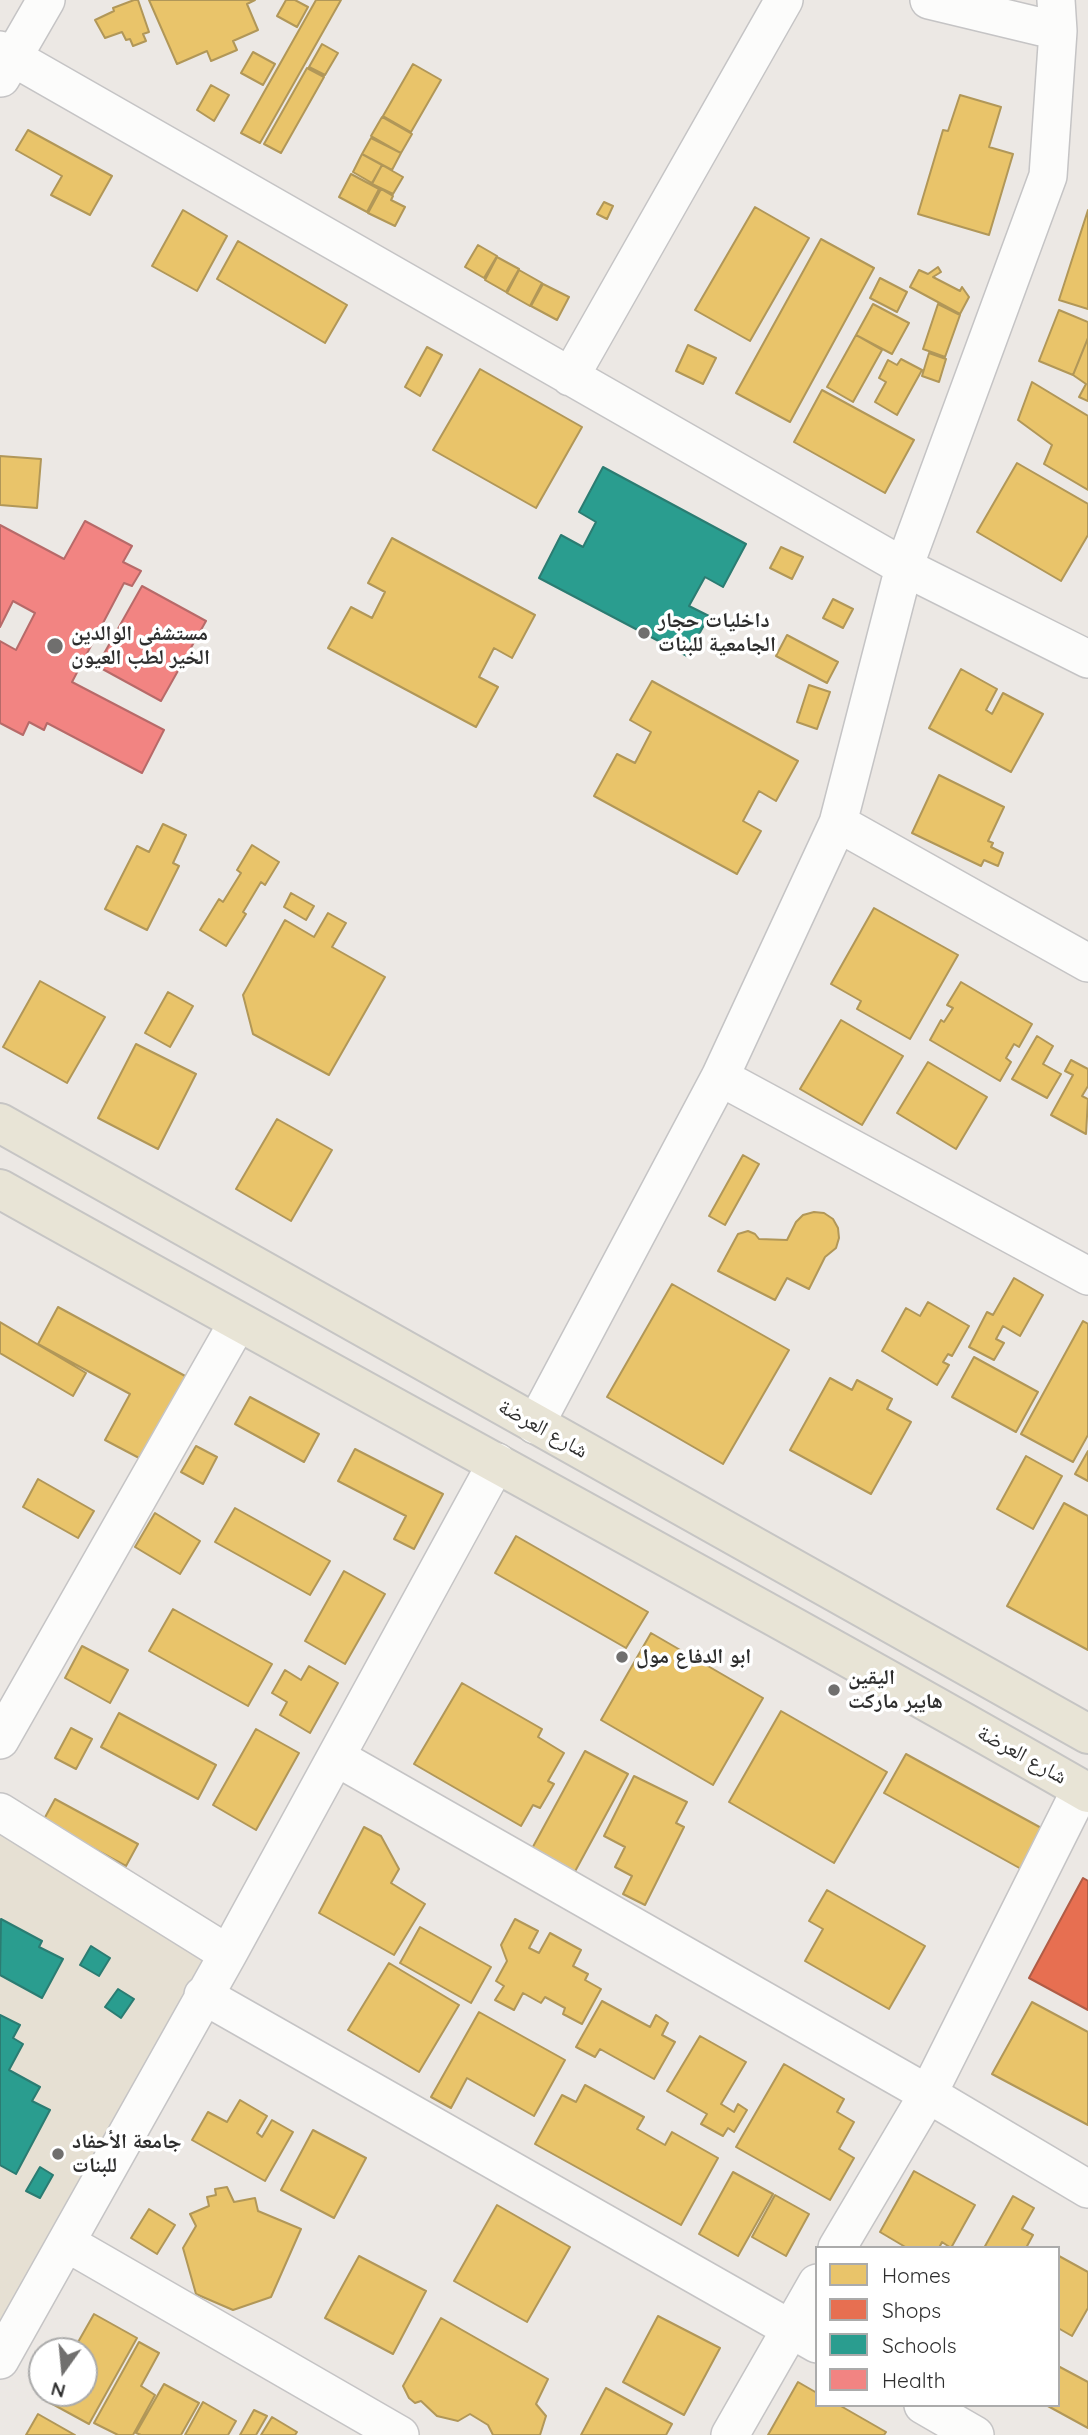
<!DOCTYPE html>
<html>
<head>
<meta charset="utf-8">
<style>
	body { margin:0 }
	#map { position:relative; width:1088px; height:2435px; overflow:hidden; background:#ece8e4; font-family:Quicksand,sans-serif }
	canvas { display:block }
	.legend { position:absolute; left:815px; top:2246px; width:245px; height:161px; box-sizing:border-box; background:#fff; border:2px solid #ababab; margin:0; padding:9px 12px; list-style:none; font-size:21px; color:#2e2e2e }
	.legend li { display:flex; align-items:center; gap:14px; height:35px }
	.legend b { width:35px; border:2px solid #ababab }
	.north { position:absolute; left:28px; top:2337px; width:70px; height:70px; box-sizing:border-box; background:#fff; border:2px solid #ababab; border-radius:50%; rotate:195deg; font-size:19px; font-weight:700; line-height:28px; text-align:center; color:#2e2e2e }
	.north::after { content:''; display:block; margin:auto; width:24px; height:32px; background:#706f6e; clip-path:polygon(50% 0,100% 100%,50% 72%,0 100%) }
</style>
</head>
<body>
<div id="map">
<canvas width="1088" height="2435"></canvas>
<ul class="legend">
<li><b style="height:19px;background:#e9c46a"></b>Homes</li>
<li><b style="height:19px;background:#e76f51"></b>Shops</li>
<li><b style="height:19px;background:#2a9d8f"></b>Schools</li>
<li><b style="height:19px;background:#f28482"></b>Health</li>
</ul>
<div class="north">N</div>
</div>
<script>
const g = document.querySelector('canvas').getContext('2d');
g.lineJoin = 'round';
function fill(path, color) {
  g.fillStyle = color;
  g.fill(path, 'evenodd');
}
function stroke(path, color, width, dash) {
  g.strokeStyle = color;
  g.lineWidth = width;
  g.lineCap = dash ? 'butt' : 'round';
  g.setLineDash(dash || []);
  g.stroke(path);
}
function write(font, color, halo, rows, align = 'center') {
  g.font = font + ' Quicksand,"Noto Naskh Arabic",sans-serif';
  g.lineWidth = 7;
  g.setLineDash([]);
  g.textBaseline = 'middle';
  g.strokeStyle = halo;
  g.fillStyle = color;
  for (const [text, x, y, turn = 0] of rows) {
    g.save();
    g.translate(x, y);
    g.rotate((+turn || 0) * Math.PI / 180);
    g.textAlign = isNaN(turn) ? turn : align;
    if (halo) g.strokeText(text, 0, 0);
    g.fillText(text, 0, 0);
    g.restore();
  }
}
fill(new Path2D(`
	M0 1824 228 1954 0 2353Z`), '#e6e0d3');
const homes = new Path2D(`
	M134 0H138L149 32 143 34 146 41 133 46 130 39 126 40 122 32 105 38 95 20 114 11 113 8Z
	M149 0H255L247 4 258 30 233 41 237 50 211 61 207 51 177 64Z
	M286 0H295L308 7 297 27 277 16Z
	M316 0H341L260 143 241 133Z
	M322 44 338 53 325 75 309 67Z
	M253 52 275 64 263 85 241 73Z
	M413 64 441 80 411 132 383 116Z
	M307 68 324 77 281 153 264 144Z
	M211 85 229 95 214 121 197 110Z
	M960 95 1001 107 989 147 1013 154 989 235 918 214 943 130 948 131Z
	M382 117 412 134 401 153 371 136Z
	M28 130 112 176 90 215 51 195 62 176 16 150Z
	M371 138 401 153 392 170 362 154Z
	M362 154 382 165 372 183 353 172Z
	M382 165 403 177 393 194 372 184Z
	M351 174 379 189 367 212 339 197Z
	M381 189 393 196 391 200 405 207 395 226 368 213Z
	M604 202 613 206 607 219 597 214Z
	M755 207 809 238 750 341 695 310Z
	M183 210 227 236 197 291 152 266Z
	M1088 210V309L1059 300Z
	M821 239 874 268 790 422 736 393Z
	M238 241 347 305 325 343 217 279Z
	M478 245 497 256 484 278 465 267Z
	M497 257 519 269 506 292 485 280Z
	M938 267 941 272 933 277 960 291 962 287 969 297 960 314 910 287 919 270 928 274Z
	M519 270 542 283 530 306 507 293Z
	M880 278 907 292 897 312 870 298Z
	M543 284 569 297 557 320 531 306Z
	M873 304 909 323 892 354 856 335Z
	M938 304 960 315 945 357 923 349Z
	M1059 310 1088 322V338L1073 375 1039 361Z
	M856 335 882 350 853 402 827 387Z
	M1088 338V401L1079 397 1086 384 1073 375Z
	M688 345 716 358 703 384 676 371Z
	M427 347 442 355 420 396 405 387Z
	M929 353 946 359 939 382 922 376Z
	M901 359 922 370 897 415 875 402 886 382 879 378 888 360 897 365Z
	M480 369 582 427 536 508 433 450Z
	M1032 382 1088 416V490L1044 464 1052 445 1018 420Z
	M822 390 914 440 885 493 794 442Z
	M0 456 41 459 37 508 0 505Z
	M1017 463 1088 504V535L1061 581 977 532Z
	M392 538 535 615 512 658 494 648 479 677 498 687 476 727 328 648 351 607 372 618 385 592 368 583Z
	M781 547 803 557 792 579 770 568Z
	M833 599 853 609 843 628 823 618Z
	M787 635 838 662 827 683 776 656Z
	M961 669 997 689 986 710 992 714 1003 693 1043 714 1011 772 929 728Z
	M652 681 798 761 776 801 759 791 743 821 761 831 737 874 594 796 617 754 635 763 651 732 630 720Z
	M809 685 830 692 817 729 797 722Z
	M939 775 1004 807 988 841 993 843 991 847 1003 853 998 866 984 860 981 866 912 833Z
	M163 824 186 835 173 863 179 866 147 930 105 909 137 846 149 852Z
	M252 845 279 862 265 885 261 882 243 912 246 914 226 946 200 930 219 899 223 902 241 873 237 870Z
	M291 893 314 906 306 920 284 907Z
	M874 908 958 955 910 1039 857 1009 861 1001 831 984Z
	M328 913 346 923 332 947 385 977 329 1075 253 1034 243 995 285 920 314 937Z
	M40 981 105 1017 67 1083 3 1047Z
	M961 982 1032 1024 1019 1047 1014 1044 1006 1058 1011 1062 1000 1081 930 1040 941 1020 944 1022 953 1008 947 1005Z
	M168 992 193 1006 170 1047 145 1033Z
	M841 1020 903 1056 862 1125 800 1089Z
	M1037 1036 1053 1046 1043 1064 1061 1074 1047 1098 1012 1079Z
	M136 1044 196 1074 158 1149 98 1118Z
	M1071 1060 1088 1069V1086L1082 1096 1088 1099 1086 1134 1051 1115 1073 1075 1065 1071Z
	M928 1062 987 1097 956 1149 897 1113Z
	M277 1119 332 1150 291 1221 236 1189Z
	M743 1155 759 1164 725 1225 709 1216Z
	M814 1212 824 1213 833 1219 838 1228 839 1238 836 1248 825 1257 809 1289 787 1278 775 1300 718 1271 738 1234 748 1231 755 1234 759 1239 787 1240 796 1222 803 1215Z
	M1014 1278 1043 1295 1020 1336 1003 1326 996 1339 1004 1343 994 1360 969 1347 987 1312 993 1315Z
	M672 1284 789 1350 723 1464 607 1397Z
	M928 1302 969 1326 952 1356 948 1354 943 1362 949 1365 937 1385 882 1351 906 1308 920 1316Z
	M58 1307 187 1377 141 1459 105 1440 130 1394 38 1344Z
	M1083 1321 1088 1324V1435L1073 1462 1021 1434Z
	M0 1322 86 1373 73 1396 0 1353Z
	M974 1357 1038 1392 1016 1432 952 1397Z
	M830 1378 852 1390 857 1380 892 1399 887 1409 911 1422 871 1494 790 1450Z
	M250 1397 319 1434 304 1462 235 1424Z
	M196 1446 217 1457 203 1484 181 1472Z
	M355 1449 443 1494 414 1549 394 1539 406 1516 338 1481Z
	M1088 1451V1481L1075 1474Z
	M1026 1456 1062 1476 1033 1529 997 1509Z
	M38 1479 94 1511 78 1538 23 1507Z
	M1064 1503 1088 1516V1650L1007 1606Z
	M235 1508 330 1561 310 1595 215 1542Z
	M155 1513 200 1541 180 1574 135 1547Z
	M516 1536 648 1612 626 1648 495 1573Z
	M344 1571 385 1594 345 1664 305 1641Z
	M173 1609 272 1664 248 1706 149 1651Z
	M651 1633 763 1698 713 1785 601 1720Z
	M82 1646 128 1670 110 1703 65 1678Z
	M309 1666 338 1683 310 1733 280 1715 287 1702 272 1693 285 1670 301 1680Z
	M462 1683 542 1729 538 1737 564 1753 548 1781 554 1784 540 1808 533 1805 521 1826 414 1764Z
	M781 1711 887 1772 834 1863 729 1802Z
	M119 1713 216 1765 198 1799 101 1747Z
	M71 1728 92 1739 76 1769 55 1758Z
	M256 1729 299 1753 256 1830 213 1805Z
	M585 1751 628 1774 572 1877 529 1854Z
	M906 1754 1045 1830 1023 1870 884 1793Z
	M634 1776 687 1802 676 1823 684 1827 645 1905 623 1894 632 1876 615 1867 625 1847 604 1836Z
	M55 1799 138 1844 126 1866 43 1821Z
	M364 1827 381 1836 399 1869 391 1883 425 1904 394 1955 319 1913Z
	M827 1890 925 1946 889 2009 805 1961 823 1929 809 1921Z
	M515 1919 538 1931 529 1948 539 1953 550 1933 581 1950 573 1966 588 1974 585 1980 601 1989 582 2024 563 2014 565 2008 545 1997 541 2003 523 1993 514 2010 495 2000 504 1986 496 1981 507 1961 501 1945Z
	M420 1927 491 1967 471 2003 400 1963Z
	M389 1963 459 2005 419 2072 348 2030Z
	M602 2001 650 2027 656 2015 668 2023 662 2035 675 2042 654 2079 600 2049 595 2057 576 2047Z
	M1032 2002 1088 2032V2125L992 2074Z
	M479 2012 565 2060 534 2116 467 2078 451 2108 431 2097Z
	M700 2036 746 2062 721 2104 734 2112 738 2104 747 2110 734 2132 728 2128 723 2136 701 2124 707 2114 667 2091Z
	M784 2064 844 2099 837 2112 854 2122 839 2149 854 2158 830 2200 736 2147Z
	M585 2085 644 2117 637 2129 665 2145 672 2132 718 2158 681 2225 535 2144 562 2095 576 2102Z
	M240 2100 267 2116 257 2133 262 2137 272 2120 293 2132 265 2181 192 2140 208 2112 227 2122Z
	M313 2130 366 2158 334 2218 281 2190Z
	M914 2171 975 2205 951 2248 942 2242 939 2248H907L880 2232Z
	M733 2172 773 2194 738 2256 699 2234Z
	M227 2187 234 2202 255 2198 258 2211 301 2229 271 2297 233 2310 196 2294 183 2248 196 2226 190 2214 209 2206 207 2197 216 2195 215 2189Z
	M775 2195 809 2214 786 2256 752 2237Z
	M1013 2196 1034 2208 1022 2229 1033 2235 1026 2248H984Z
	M497 2205 570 2247 527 2322 454 2281Z
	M149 2209 175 2225 157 2254 131 2238Z
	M359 2256 426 2291 393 2354 325 2318Z
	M1059 2256 1088 2272V2308L1072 2336 1058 2328Z
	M94 2314 137 2338 89 2424 45 2400 49 2393H84V2351H73Z
	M658 2316 720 2348 684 2415 623 2382Z
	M441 2318 548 2379 536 2404 546 2416 540 2435H493L488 2425 470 2414 458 2421 437 2416 421 2401 415 2403 409 2398 403 2386Z
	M139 2342 159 2353 141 2386 155 2395 133 2435H118L94 2423Z
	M1058 2366 1088 2382V2428L1046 2405H1058Z
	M798 2382 817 2393V2405H839L886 2432 884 2435H768Z
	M164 2384 199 2403 181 2435H141L136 2433Z
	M606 2388 672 2424 666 2435H581Z
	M203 2402 236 2421 228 2435H185Z
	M254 2410 267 2416 256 2435H240Z
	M38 2414 75 2435H26Z
	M272 2417 297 2432 295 2435H261Z`);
fill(homes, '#e9c46a');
stroke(homes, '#b19758', 2);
const shops = new Path2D(`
	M1083 1878 1088 1881V2010L1029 1978Z`);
fill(shops, '#e76f51');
stroke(shops, '#b05c46', 2);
const schools = new Path2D(`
	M603 467 746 544 723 587 705 577 689 606 709 616 687 656 539 578 561 535 583 547 596 522 579 512Z
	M1 1919 42 1941 39 1947 63 1959 42 1998 0 1975Z
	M91 1946 110 1958 99 1976 80 1965Z
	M118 1989 134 1999 121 2018 105 2007Z
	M0 2015 20 2025 13 2038 23 2044 9 2070 40 2087 32 2101 50 2110 16 2174 0 2165Z
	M40 2167 53 2175 40 2198 26 2191Z`);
fill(schools, '#2a9d8f');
stroke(schools, '#2b7c72', 2);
const health = new Path2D(`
	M85 521 132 546 123 562 141 571 132 586 124 583 72 682 164 730 142 773 47 723 44 730 29 722 23 735 0 723V641L16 650 35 613 13 601 0 627V525L64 559Z
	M142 586 206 621 161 701 97 666Z`);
fill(health, '#f28482');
stroke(health, '#b76a69', 2);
const minor = new Path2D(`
	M929 0 1058 31
	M0 50 904 567 1088 659
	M1 78 46 0
	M570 377 784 0
	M838 823 1088 963
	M720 1077 1088 1276
	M535 1425 720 1077 838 823 904 567 1048 176 1058 31 1056 0
	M0 1740 238 1322
	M336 1757 928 2094 1088 2189
	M0 1812 228 1954
	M203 1995 817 2344
	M67 2243 400 2435
	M837 2248 928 2094 1081 1789
	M0 2360 228 1954 497 1462
	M923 2405 975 2435
	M730 2435 817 2283`);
const major = new Path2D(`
	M0 1123 1088 1734
	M0 1189C362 1392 728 1587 1088 1793`);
stroke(minor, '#c5c4c5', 40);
stroke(major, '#c6c5c4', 42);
stroke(minor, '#fcfcfb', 37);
stroke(major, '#e8e4d6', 38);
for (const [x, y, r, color] of [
	[644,633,7,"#706f6e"],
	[55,646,9,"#706f6e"],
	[622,1657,7,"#706f6e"],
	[834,1690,7,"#706f6e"],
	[58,2154,7,"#706f6e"]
]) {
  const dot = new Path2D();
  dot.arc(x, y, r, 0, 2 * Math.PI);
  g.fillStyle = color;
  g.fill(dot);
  stroke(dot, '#fff', 2.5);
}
write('bold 21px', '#2e2e2e', '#fff', [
	["داخليات حجار",658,621],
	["الجامعية للبنات",658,645],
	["مستشفى الوالدين",71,634],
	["الخير لطب العيون",71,658],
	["ابو الدفاع مول",636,1657],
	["اليقين",848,1678],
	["هايبر ماركت",848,1702],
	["جامعة الأحفاد",72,2142],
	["للبنات",72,2166]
], 'left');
write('21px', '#2e2e2e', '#fff', [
	["شارع العرضة",543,1429,29],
	["شارع العرضة",1022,1755,29]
]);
</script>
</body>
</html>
